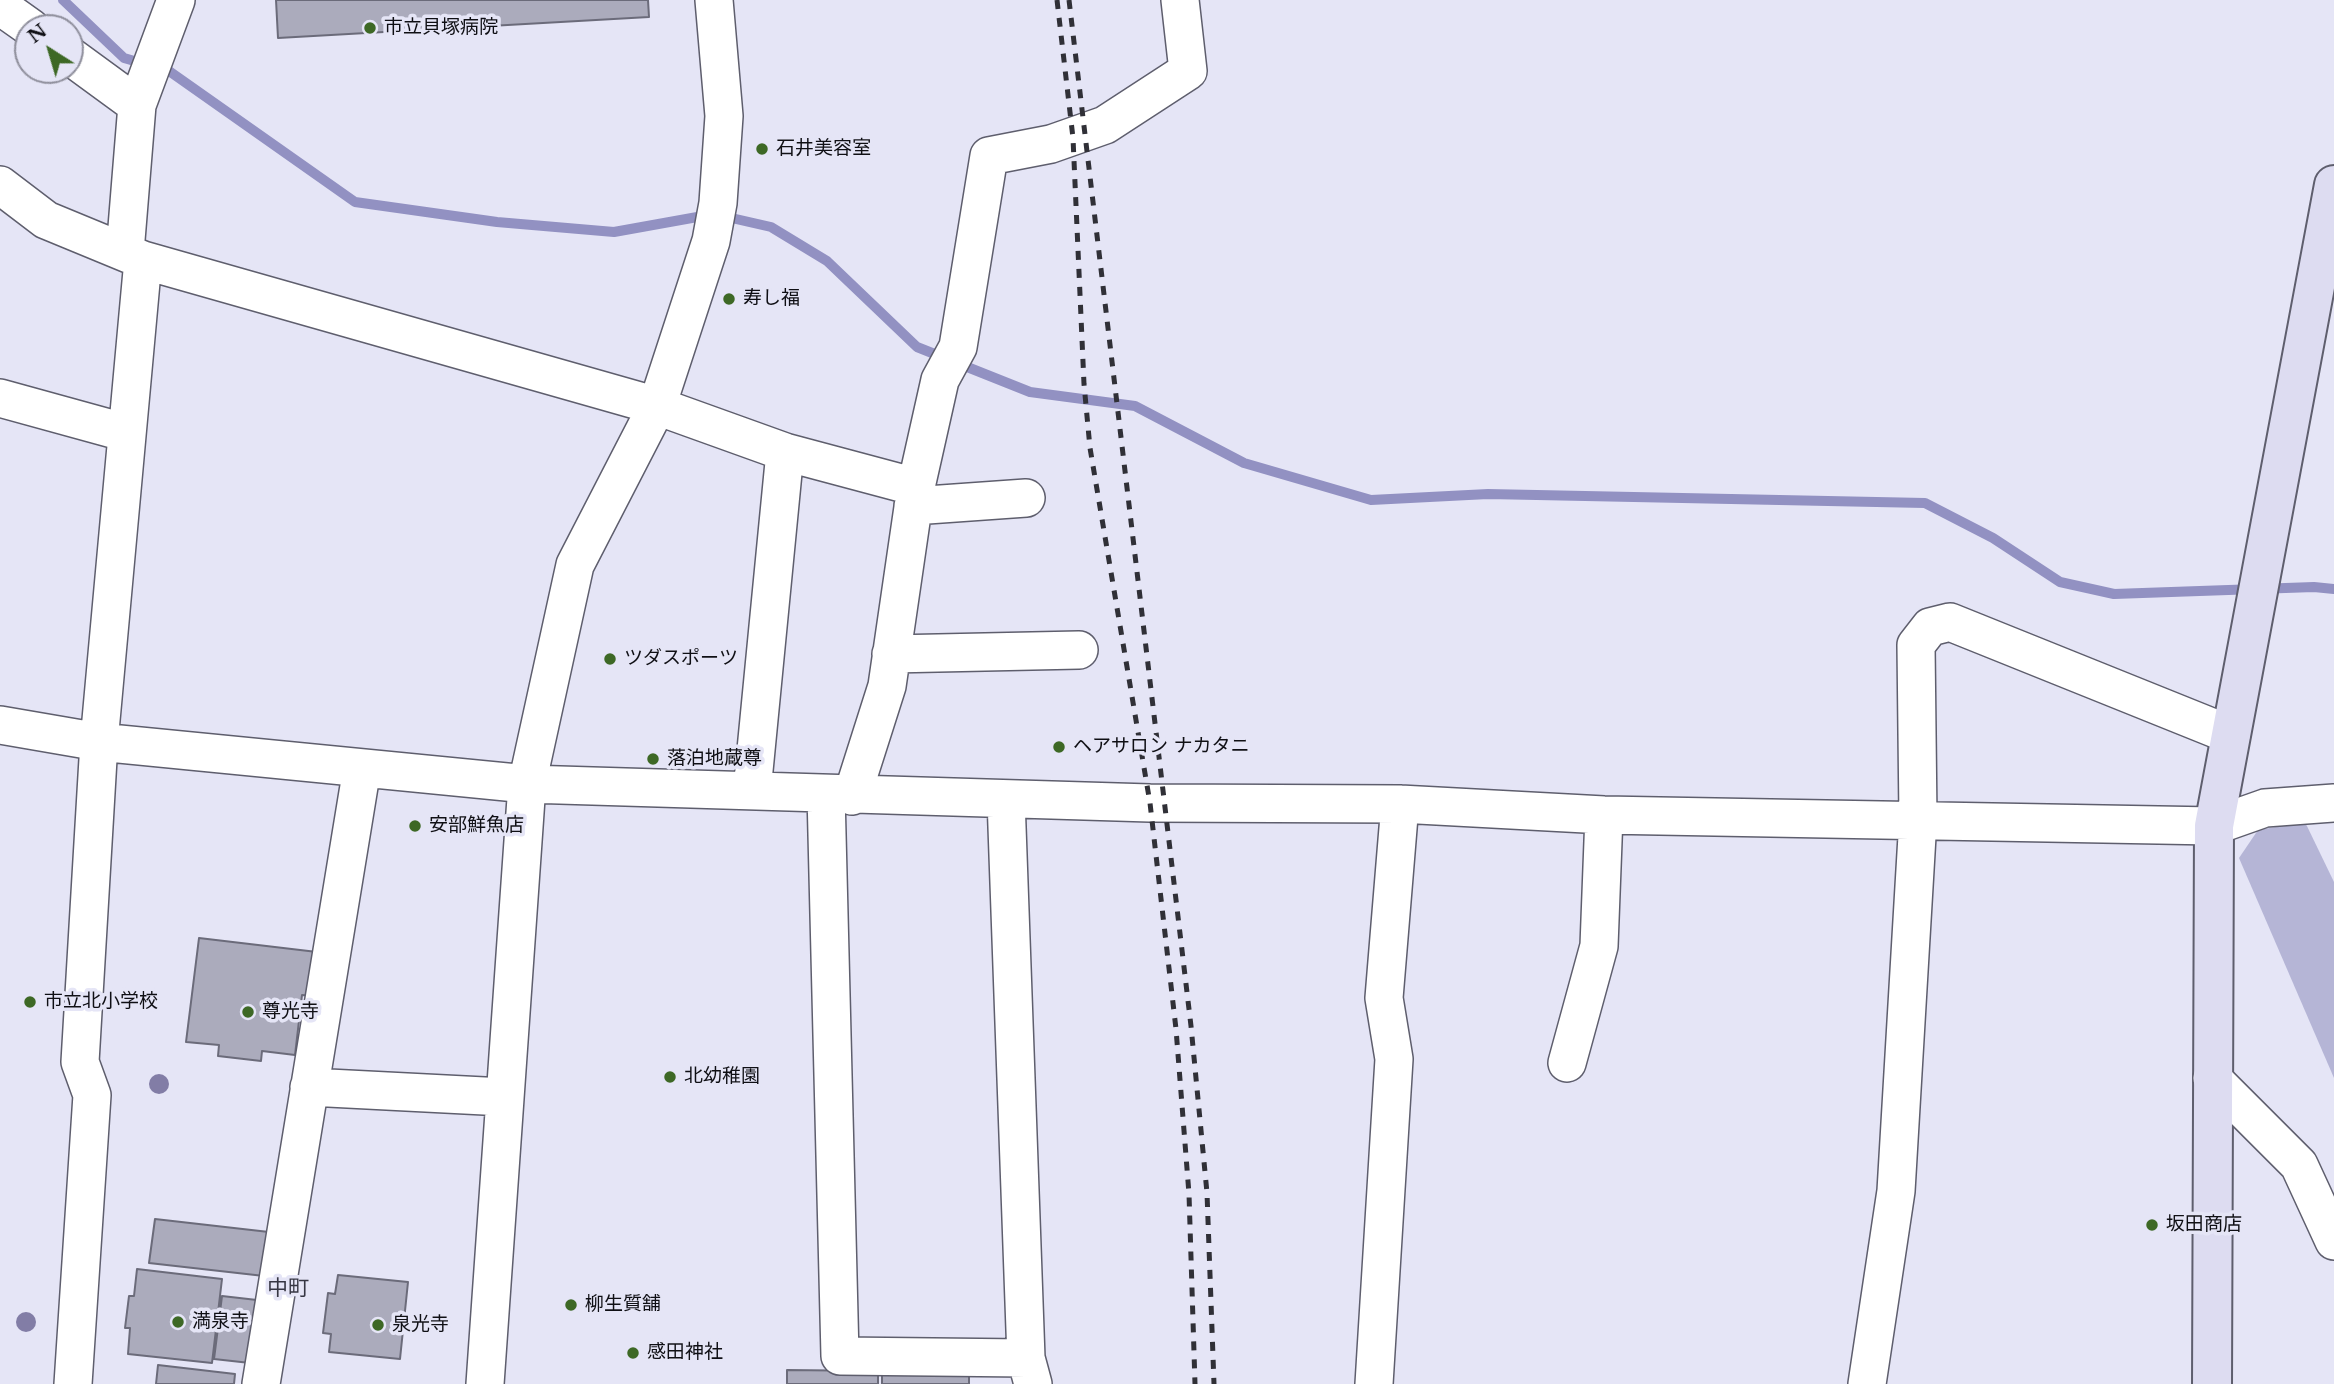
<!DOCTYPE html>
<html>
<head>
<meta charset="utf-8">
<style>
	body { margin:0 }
	#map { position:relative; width:2334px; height:1384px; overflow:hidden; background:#e5e5f6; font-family:"Libre Baskerville",serif }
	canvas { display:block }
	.north { position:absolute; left:14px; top:14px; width:70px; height:70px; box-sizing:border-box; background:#e5e5f6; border:2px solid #8f8f9c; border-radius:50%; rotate:323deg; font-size:19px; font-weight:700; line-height:28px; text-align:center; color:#0f0f14 }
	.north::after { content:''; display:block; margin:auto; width:24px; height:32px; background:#3d6825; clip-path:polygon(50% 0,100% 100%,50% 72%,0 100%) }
</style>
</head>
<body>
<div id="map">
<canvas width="2334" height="1384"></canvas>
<div class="north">N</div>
</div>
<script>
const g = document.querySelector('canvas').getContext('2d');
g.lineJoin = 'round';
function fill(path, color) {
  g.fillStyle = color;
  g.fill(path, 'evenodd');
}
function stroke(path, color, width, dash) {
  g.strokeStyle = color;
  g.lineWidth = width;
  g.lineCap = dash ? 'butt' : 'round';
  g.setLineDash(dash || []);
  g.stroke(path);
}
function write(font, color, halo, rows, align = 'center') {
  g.font = font + ' "Libre Baskerville","Noto Sans JP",serif';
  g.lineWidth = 7;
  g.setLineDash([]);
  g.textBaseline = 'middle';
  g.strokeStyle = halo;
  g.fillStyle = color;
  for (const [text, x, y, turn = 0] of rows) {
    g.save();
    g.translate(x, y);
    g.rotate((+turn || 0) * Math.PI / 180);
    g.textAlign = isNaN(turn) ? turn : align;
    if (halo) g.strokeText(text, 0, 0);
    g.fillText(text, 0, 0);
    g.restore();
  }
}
fill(new Path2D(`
	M2305 822 2334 882V1078L2239 858 2258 830Z`), '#b5b5d6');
stroke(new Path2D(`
	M63 0 124 58 169 71 355 202 497 222 614 232 714 214 771 227 827 261 917 347 1030 392 1135 406 1244 463 1371 500 1488 494 1925 503 1993 538 2060 582 2114 594 2314 587 2334 589`), '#9291c2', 10);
const building = new Path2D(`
	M276 0H648L649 17 278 38Z
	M199 938 317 952 312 996 302 995 295 1055 262 1051 261 1061 218 1056 219 1045 186 1042Z
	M155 1219 269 1232 264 1276 149 1263Z
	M137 1269 222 1279 212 1363 128 1354 130 1328H125L129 1296H134Z
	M338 1275 408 1282 400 1359 329 1352 331 1334 323 1333 328 1293 335 1294Z
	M222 1296 257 1300 250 1363 214 1359Z
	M158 1365 235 1374 234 1384H156Z
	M787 1370 878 1371V1384H787Z
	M882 1371 969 1373V1384H882Z`);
fill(building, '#ababbc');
stroke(building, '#6b6b7a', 2);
const street = new Path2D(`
	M0 6 31 28
	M70 56 137 105
	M0 185 46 220 143 260 657 406 785 452 916 487
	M125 252 137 105 176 0
	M0 398 127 433
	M913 506 1026 498
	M891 654 1079 650
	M0 725 99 742 527 784 1150 803 1400 804 1604 815 2214 826 2265 808 2334 803
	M752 791 785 452
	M826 794 840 1356 1026 1358 1033 1384
	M852 796 887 686 916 487 940 380 958 347 989 156 1051 144 1105 125 1188 71 1180 0
	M1006 799 1026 1358
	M1567 1063 1599 946 1604 815
	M2212 1078 2299 1165 2334 1241
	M309 1087 504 1097
	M73 1384 92 1095 80 1062 99 742 143 260
	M261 1384 362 768
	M485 1384 527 784 575 565 657 406 711 241 718 203 724 116 714 0
	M1374 1384 1394 1059 1384 998 1400 804
	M1867 1384 1896 1191 1918 819 1916 645 1930 627 1950 622 2231 735`);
const secondary = new Path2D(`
	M2212 1384 2214 826 2334 185`);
stroke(street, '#5e5e6d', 40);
stroke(secondary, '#5e5e6d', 42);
stroke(street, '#fff', 37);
stroke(secondary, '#dddcf1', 38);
stroke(new Path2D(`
	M1057 0 1073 138 1084 384 1090 448 1150 803 1176 1029 1189 1194 1195 1384
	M1069 0 1191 1026 1207 1193 1214 1384`), '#303037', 5, [9, 9]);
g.fillStyle = '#827da6';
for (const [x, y] of [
	[159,1084],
	[26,1322]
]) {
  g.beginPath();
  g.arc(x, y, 10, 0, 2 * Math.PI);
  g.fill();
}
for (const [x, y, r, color] of [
	[370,28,7,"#3d6825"],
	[762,149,7,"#3d6825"],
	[729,299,7,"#3d6825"],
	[610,659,7,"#3d6825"],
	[1059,747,7,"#3d6825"],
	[653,759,7,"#3d6825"],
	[415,826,7,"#3d6825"],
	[30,1002,7,"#3d6825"],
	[248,1012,7,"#3d6825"],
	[670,1077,7,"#3d6825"],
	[2152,1225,7,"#3d6825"],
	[571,1305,7,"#3d6825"],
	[178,1322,7,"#3d6825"],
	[378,1325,7,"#3d6825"],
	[633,1353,7,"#3d6825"]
]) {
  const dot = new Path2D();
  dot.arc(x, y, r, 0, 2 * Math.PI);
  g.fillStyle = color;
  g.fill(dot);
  stroke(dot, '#e5e5f6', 2.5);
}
write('19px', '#0f0f14', '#e5e5f6', [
	["市立貝塚病院",384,28],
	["石井美容室",776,149],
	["寿し福",743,299],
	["ツダスポーツ",624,659],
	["ヘアサロン ナカタニ",1073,747],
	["落泊地蔵尊",667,759],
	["安部鮮魚店",429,826],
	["市立北小学校",44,1002],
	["尊光寺",262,1012],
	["北幼稚園",684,1077],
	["坂田商店",2166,1225],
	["柳生質舗",585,1305],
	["満泉寺",192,1322],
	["泉光寺",392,1325],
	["感田神社",647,1353]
], 'left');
write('21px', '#363643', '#e5e5f6', [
	["中町",288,1289]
]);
</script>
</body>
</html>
